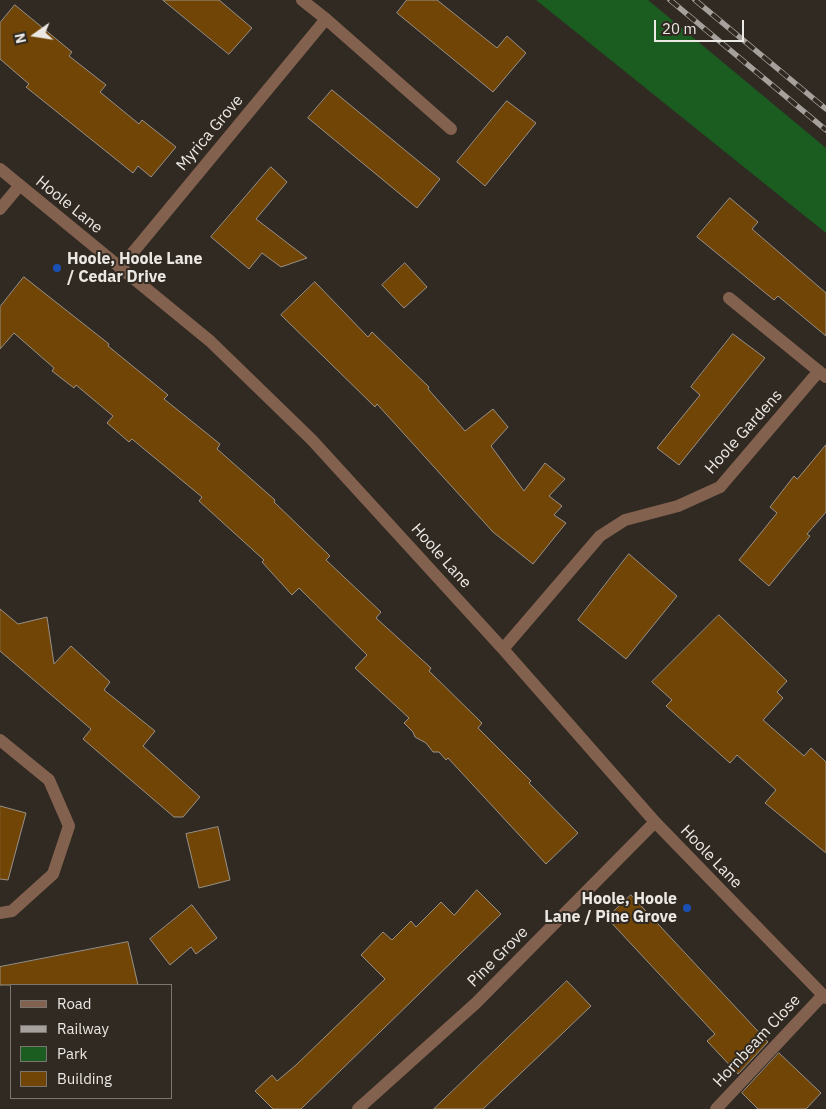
<!DOCTYPE html>
<html>
<head>
<meta charset="utf-8">
<style>
	body { margin:0 }
	#map { position:relative; width:826px; height:1109px; overflow:hidden; background:#312a23; font-family:"IBM Plex Sans",sans-serif }
	canvas { display:block }
	.legend { position:absolute; left:10px; top:984px; width:162px; height:115px; box-sizing:border-box; background:#312a23; border:1px solid #7c7670; margin:0; padding:6px 9px; list-style:none; font-size:15px; color:#ece8e3 }
	.legend li { display:flex; align-items:center; gap:10px; height:25px }
	.legend b { width:25px; border:1px solid #7c7670 }
	.north { position:absolute; left:10px; top:10px; width:50px; height:50px; -webkit-text-stroke:4px #312a23; paint-order:stroke; rotate:257deg; font-size:14px; font-weight:700; line-height:20px; text-align:center; color:#ece8e3 }
	.north::after { content:''; display:block; margin:auto; width:18px; height:22px; background:#ece8e3; clip-path:polygon(50% 0,100% 100%,50% 72%,0 100%) }
	.scale { position:absolute; left:654px; top:20px; width:90px; height:22px; box-sizing:border-box; border:2px solid #ece8e3; border-top:0; padding-left:6px; font-size:15px; line-height:18px; white-space:nowrap; color:#ece8e3; -webkit-text-stroke:4px #312a23; paint-order:stroke }
</style>
</head>
<body>
<div id="map">
<canvas width="826" height="1109"></canvas>
<ul class="legend">
<li><b style="height:6px;background:#83614f"></b>Road</li>
<li><b style="height:6px;background:#a6a19c"></b>Railway</li>
<li><b style="height:14px;background:#1b5c21"></b>Park</li>
<li><b style="height:14px;background:#704505"></b>Building</li>
</ul>
<div class="north">N</div>
<div class="scale">20 m</div>
</div>
<script>
const g = document.querySelector('canvas').getContext('2d');
g.lineJoin = 'round';
function fill(path, color) {
  g.fillStyle = color;
  g.fill(path, 'evenodd');
}
function stroke(path, color, width, dash) {
  g.strokeStyle = color;
  g.lineWidth = width;
  g.lineCap = dash ? 'butt' : 'round';
  g.setLineDash(dash || []);
  g.stroke(path);
}
function write(font, color, halo, rows, align = 'center') {
  g.font = font + ' "IBM Plex Sans",sans-serif';
  g.lineWidth = 4;
  g.setLineDash([]);
  g.textBaseline = 'middle';
  g.strokeStyle = halo;
  g.fillStyle = color;
  for (const [text, x, y, turn = 0] of rows) {
    g.save();
    g.translate(x, y);
    g.rotate((+turn || 0) * Math.PI / 180);
    g.textAlign = isNaN(turn) ? turn : align;
    if (halo) g.strokeText(text, 0, 0);
    g.fillText(text, 0, 0);
    g.restore();
  }
}
fill(new Path2D(`
	M536 0H648L826 148V233Z`), '#1b5c21');
const building = new Path2D(`
	M163 0H219L252 28 229 54Z
	M407 0H437L497 48 507 36 526 53 493 92 397 13Z
	M15 5 72 52 69 56 106 85 100 92 139 124 142 120 176 147 151 177 138 166 133 173 26 87 29 84 0 59V23Z
	M332 90 440 179 417 208 308 118Z
	M507 101 536 123 485 186 457 162Z
	M271 167 287 182 256 219 307 258 281 267 262 253 249 269 211 237Z
	M730 198 758 222 752 229 826 293V336L778 296 774 300 697 237Z
	M405 263 427 287 404 308 382 285Z
	M24 277 109 344 108 346 168 395 164 399 220 444 217 449 275 500 274 502 330 556 326 560 381 612 376 618 431 668 429 671 482 723 478 728 531 781 529 783 578 833 546 864 448 758 446 760 439 752H433L426 743 415 737 413 732 404 723 409 718 355 668 367 655 299 588 292 595 262 562 264 560 199 501 202 497 132 439 129 442 107 423 113 416 76 385 74 388 52 371 54 368 14 333 0 349V307Z
	M315 282 368 337 372 332 429 387 428 389 465 431 493 409 508 427 491 446 524 491 545 463 565 479 549 496 562 506 554 515 566 523 533 564 493 532 377 404 375 407 281 315Z
	M733 334 765 358 679 465 657 448 700 395 691 387Z
	M826 445V512L807 534 810 536 769 586 739 560 777 513 770 507 794 476 797 479Z
	M629 554 677 596 626 659 578 620Z
	M0 609 18 624 47 617 54 664 71 646 110 682 104 690 155 731 143 746 200 797 183 817H174L83 739 91 729 0 651Z
	M719 615 787 681 777 692 783 698 763 720 804 756 811 748 826 762V853L765 803 776 790 737 755 730 763 666 706 672 700 652 682Z
	M0 806 26 813 8 880 0 879Z
	M218 827 230 880 199 888 186 834Z
	M477 890 501 914 301 1109H273L255 1091 272 1075 277 1081 296 1065 385 979 361 955 383 932 392 940 411 921 416 927 441 902 454 915Z
	M631 895 768 1042 738 1074 707 1041 715 1034 607 918Z
	M192 905 217 938 196 954 191 947 170 965 150 939Z
	M128 942 138 985H0V967Z
	M567 981 591 1006 541 1054 483 1109H434Z
	M779 1053 821 1093 806 1109H758L742 1093Z`);
fill(building, '#704505');
stroke(building, '#999188', 1);
stroke(new Path2D(`
	M302 0 326 19
	M0 169 210 341 312 440 503 649 655 822 826 998
	M0 209 20 185
	M120 268 326 19 451 129
	M729 298 826 377
	M503 649 600 536 625 520 678 506 720 487 819 371
	M0 740 49 780 69 826 53 874 12 911 0 913
	M358 1109 476 1003 655 822
	M716 1109 823 995`), '#83614f', 12);
const rail = new Path2D(`
	M670 0 826 130
	M695 0 826 109`);
stroke(rail, '#a6a19c', 5.5);
stroke(rail, '#312a23', 4, [11]);
for (const [x, y, r, color] of [
	[57,268,5,"#1a4fb4"],
	[687,908,5,"#1a4fb4"]
]) {
  const dot = new Path2D();
  dot.arc(x, y, r, 0, 2 * Math.PI);
  g.fillStyle = color;
  g.fill(dot);
  stroke(dot, '#312a23', 2);
}
write('16px', '#ece8e3', '#312a23', [
	["Myrica Grove",210,133,-50],
	["Hoole Lane",69,205,39],
	["Hoole Gardens",744,432,-48],
	["Hoole Lane",441,556,48],
	["Hoole Lane",711,857,46],
	["Pine Grove",498,957,-45],
	["Hornbeam Close",757,1041,-47]
]);
write('bold 16px', '#ece8e3', '#312a23', [
	["Hoole, Hoole Lane",67,259],
	["/ Cedar Drive",67,277],
	["Hoole, Hoole",677,899,"right"],
	["Lane / Pine Grove",677,917,"right"]
], 'left');
</script>
</body>
</html>
